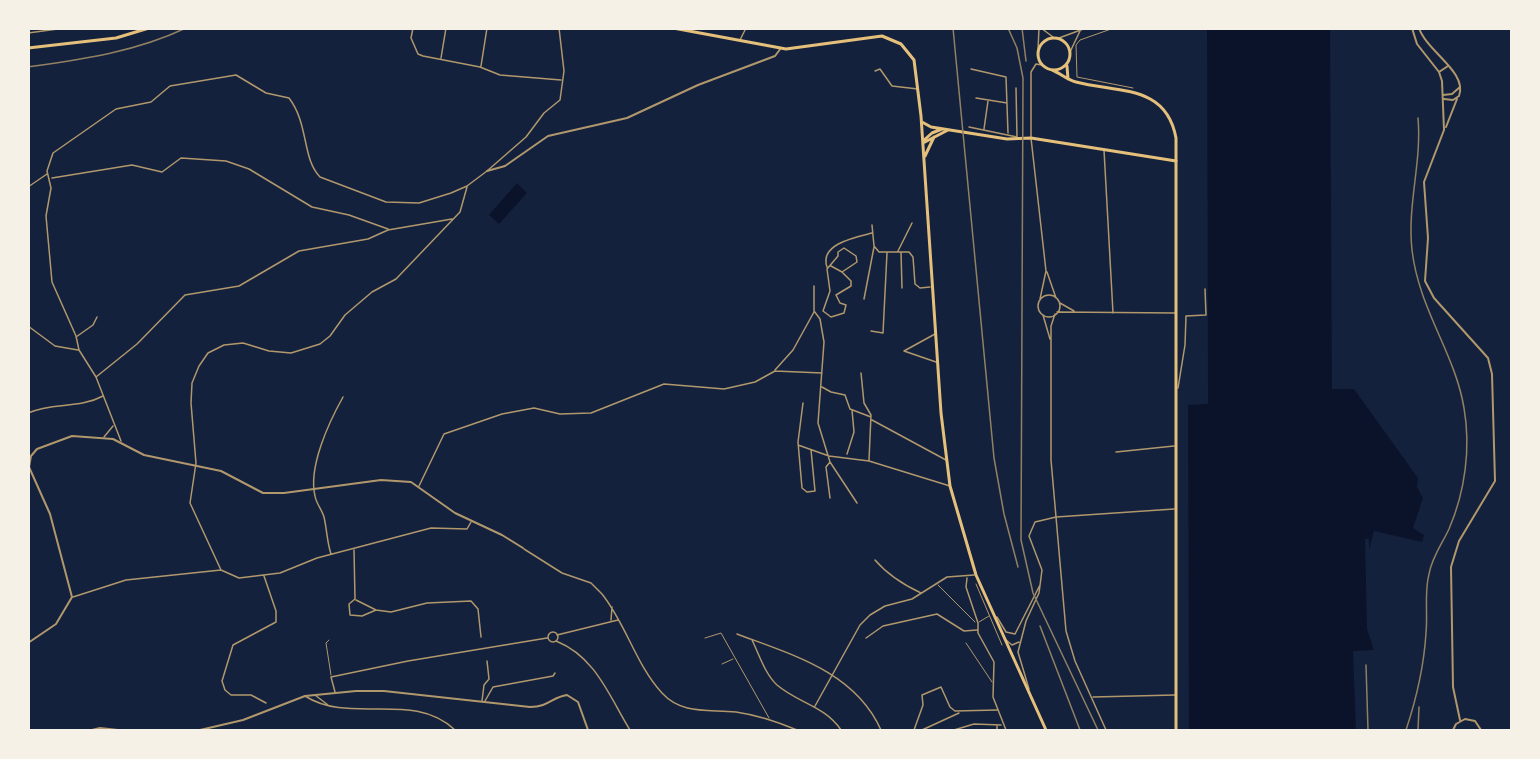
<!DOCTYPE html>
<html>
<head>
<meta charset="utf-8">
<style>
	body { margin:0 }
	#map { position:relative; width:1540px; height:759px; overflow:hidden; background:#14213d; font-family:Bitter,serif }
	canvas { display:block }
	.frame { position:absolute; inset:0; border:30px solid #f6f1e7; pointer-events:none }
</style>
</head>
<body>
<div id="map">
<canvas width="1540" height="759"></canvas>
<div class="frame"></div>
</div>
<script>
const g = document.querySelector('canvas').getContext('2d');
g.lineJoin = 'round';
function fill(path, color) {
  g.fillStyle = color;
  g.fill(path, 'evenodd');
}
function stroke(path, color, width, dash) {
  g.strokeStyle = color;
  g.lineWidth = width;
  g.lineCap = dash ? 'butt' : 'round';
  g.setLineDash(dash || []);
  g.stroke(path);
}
fill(new Path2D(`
	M1207 29H1330L1332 389H1354L1418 478 1417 487 1423 498 1413 528 1424 535 1422 542 1374 531 1369 550V539H1365L1367 629 1374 650 1353 651 1356 730H1189L1188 405 1208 404Z
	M517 183 527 193 499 224 489 215Z`), '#0b132b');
stroke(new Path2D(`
	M1114 28 1080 40 1076 45 1077 77 1133 88
	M976 584 1002 645
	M938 585 975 622
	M979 622 989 616
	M705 638 721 633 769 718
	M329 640 326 643 331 675
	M966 643 992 682
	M722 664 733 659`), '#b1986c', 1);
stroke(new Path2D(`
	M413 28 411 38 418 54 423 56 480 67 500 75 561 80
	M1041 28 1053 37
	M28 33 65 28
	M1059 38 1086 28
	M740 40 746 28
	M1038 50 1039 28
	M1070 52 1080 31
	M441 58 446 28
	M481 66 487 28
	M971 69 1006 77 1008 133
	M875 71 880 69 892 86 918 89
	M976 98 1007 103
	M969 127 1017 137 1016 88
	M984 129 988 101
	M1104 150 1113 313
	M52 178 132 165 162 172 181 158 226 161 249 169 312 207 349 215 388 229
	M28 187 47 174
	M872 225 874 246 879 252H909L913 257 915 284 920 288 930 287
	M844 248 856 256 857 262 842 272 851 281V286L836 295 840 303 846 305 844 313 831 317 823 311 830 291 827 269 838 256V252Z
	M898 251 912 223
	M901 252 902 288
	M831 266 842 272
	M827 267C819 244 856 237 872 233
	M1047 272 1056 298
	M814 286V311L820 319 824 342 818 423 830 462 857 503
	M1038 306a11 11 0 1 1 22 0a11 11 0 1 1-22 0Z
	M864 299 874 247
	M1040 299 1046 271 1031 138V72L1036 64 1042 65
	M1060 303 1074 311
	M1057 312 1176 313
	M1055 314 1051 326V460L1066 631 1075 661 1106 730
	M1043 315 1050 339
	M28 326 55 346 78 350
	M871 331 883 333 887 253
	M935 334 904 351 936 362
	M76 337 93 325 97 317
	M775 370 793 350 814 312
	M861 373 864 403 871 415 869 460
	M96 377 137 344 185 295 239 286 299 251 368 239 388 230 452 219
	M822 387 831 392 845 395 850 409 871 417
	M1178 388 1185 345 1186 316 1206 315 1205 289
	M803 403 798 442 802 488 807 492 815 491 811 450
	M28 413C53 402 79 409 103 396
	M872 420 946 460
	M104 437 113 426
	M121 441 96 377 79 350 76 336 52 282 46 216 51 188 47 171 53 153 116 109 151 102 170 86 236 75 266 93 289 98C309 124 302 159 320 177L386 202 419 203 451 193 467 186 487 171 526 137 544 113 560 100 564 71 559 28
	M798 445 829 456 869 461 950 486
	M1116 452 1174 446
	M847 454 854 432 852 410
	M419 486 444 434 502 414 534 408 560 414 591 413 664 384 724 389 755 382 775 371 822 373
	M830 498 826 467 830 462
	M524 549 562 573 591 583 602 594C626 624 636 665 662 693 682 715 709 709 736 712 757 715 778 722 797 730
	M354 550 355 599 349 604 350 615 362 616 376 610 391 612 427 603 471 601 478 609 481 637
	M331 554C327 542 327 530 324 517 322 510 316 503 315 496 308 467 329 422 343 397
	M875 560C887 574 906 586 921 593
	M221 570 190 503 196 463 191 403 192 383 199 366 208 353 224 345 243 343 269 351 291 353 320 344 330 336 345 315 372 292 396 279 460 212 467 187
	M264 576 276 611V622L233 645 222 681 225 690 231 695H251L266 703
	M967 578 966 587 978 623V633L994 662 993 697 1006 730
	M73 597 126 580 221 570 239 578 280 573 317 558 431 528 467 529 471 522
	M356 600 376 610
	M997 617 1006 632 1015 634 1040 585
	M611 620 612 607
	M548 637a5 5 0 1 1 10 0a5 5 0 1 1-10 0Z
	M737 634C793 655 855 672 881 730
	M557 635 618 620
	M866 638 883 626 937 614 964 631 977 630
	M752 640C759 654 765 674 777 685 798 703 825 706 841 730
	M1006 640 1012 645 1019 642
	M556 641C596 657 609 696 630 730
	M1029 689 1018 652 1026 621 1039 593 1042 570 1029 536 1035 522 1056 517 1174 509
	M335 692 331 677 408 661 547 638
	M315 695 328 705
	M305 696C350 725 413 690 455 730
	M1093 697 1175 695
	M482 701 484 685 489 679 487 661
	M485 701 493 687 553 676 555 673
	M815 706 860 625 870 615 885 606 912 599 947 577 974 575
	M997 725V730
	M914 730 923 705 922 695 941 687 950 707 955 711 997 710
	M922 730 959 713
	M954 730 974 724 1001 725
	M1511 730H1512`), '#b1986c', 1.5);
stroke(new Path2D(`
	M1412 28 1417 44 1439 72 1442 81 1444 130 1424 182 1428 238 1425 281 1434 298 1488 358 1492 374 1495 481 1459 541 1451 567 1453 687 1460 720
	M1419 28C1427 52 1468 72 1459 96L1453 100 1444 99
	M1439 72 1448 66
	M1443 95 1452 94 1460 87
	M1446 127 1457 99
	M487 171 505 166 548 136 627 118 698 85 775 56 781 48
	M28 643 56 624 72 597 50 514 29 467 31 456 37 449 72 436 113 439 144 455 221 471 263 493H284L381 480 411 482 455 513 502 535 523 548
	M92 730 100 728 118 730
	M200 730 243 720 305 696 356 691H384L530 707C549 707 552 697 567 695L578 702 588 730
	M1453 730 1456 724 1465 719 1475 721 1481 730`), '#b1986c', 2);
stroke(new Path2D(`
	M673 28 786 49 882 36 901 44 914 60 921 116 941 413 950 486 976 575 1046 730
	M28 48 116 38 149 28
	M922 122 931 127 1007 139 1031 138 1176 161
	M923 141 932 133 942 129
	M923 143 948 130
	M925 156 934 137`), '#e5c07b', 3);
stroke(new Path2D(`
	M1038 54a16 16 0 1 1 32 0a16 16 0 1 1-32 0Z
	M1067 66 1068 79
	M1052 70C1060 73 1067 80 1076 82 1118 93 1166 84 1176 138V730`), '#e5c07b', 3);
stroke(new Path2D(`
	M953 28 994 458 1004 514 1018 567
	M1008 28 1017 48 1023 78 1021 540 1033 593 1098 730
	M1022 28 1026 61
	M28 67C84 59 135 52 186 28
	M1040 626 1080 730
	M1366 665 1368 730
	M1406 730C1416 700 1424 665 1426 633 1428 613 1424 593 1429 574 1432 557 1442 544 1449 529 1465 492 1471 448 1464 408 1455 353 1419 310 1412 250 1407 205 1422 162 1418 118
	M1418 730 1419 707`), '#918062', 1.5);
</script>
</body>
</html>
